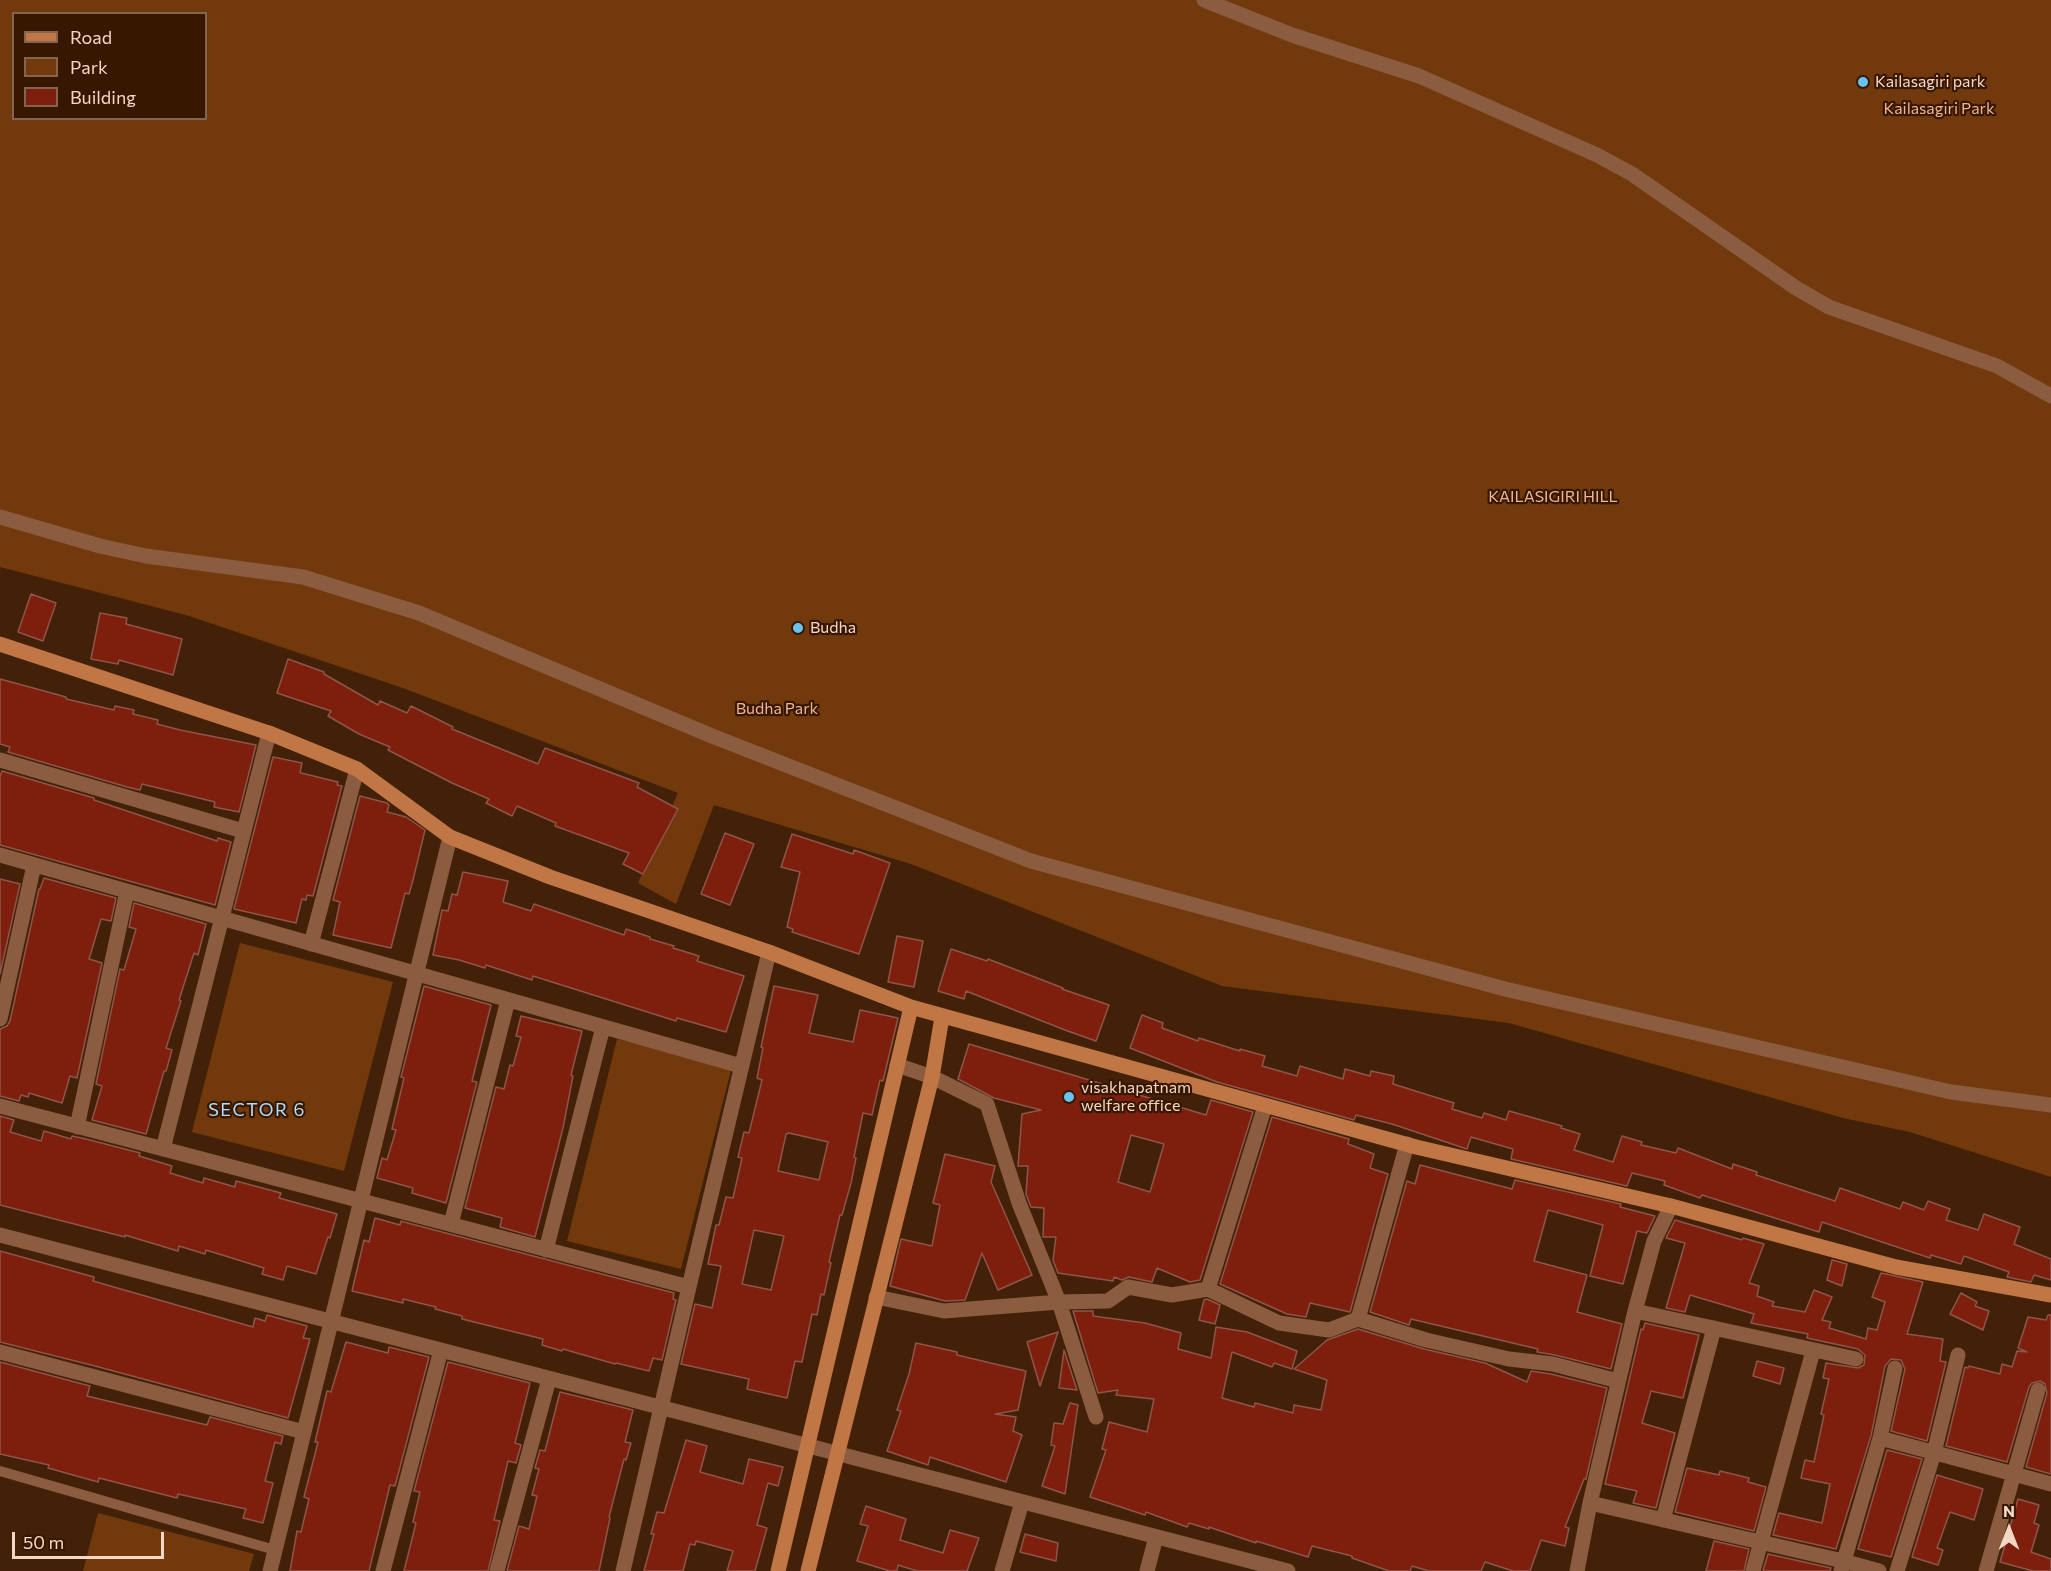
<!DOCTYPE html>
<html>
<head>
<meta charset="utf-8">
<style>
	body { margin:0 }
	#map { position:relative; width:2051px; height:1571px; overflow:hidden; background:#432109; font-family:Commissioner,sans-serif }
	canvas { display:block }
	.legend { position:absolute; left:12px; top:12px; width:195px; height:108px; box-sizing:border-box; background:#381700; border:2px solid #836450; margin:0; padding:8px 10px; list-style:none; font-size:18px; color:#f4d7c7 }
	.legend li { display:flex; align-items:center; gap:12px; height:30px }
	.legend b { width:30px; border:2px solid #836450 }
	.north { position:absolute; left:1979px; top:1499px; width:60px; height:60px; -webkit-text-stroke:4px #381700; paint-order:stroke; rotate:0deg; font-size:16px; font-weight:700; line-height:24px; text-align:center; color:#f4d7c7 }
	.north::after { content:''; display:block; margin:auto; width:21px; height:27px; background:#f4d7c7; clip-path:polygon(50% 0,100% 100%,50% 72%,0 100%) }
	.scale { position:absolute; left:12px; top:1532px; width:152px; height:27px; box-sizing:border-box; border:3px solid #f4d7c7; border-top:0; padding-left:8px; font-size:18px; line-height:21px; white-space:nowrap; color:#f4d7c7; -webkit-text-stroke:4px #381700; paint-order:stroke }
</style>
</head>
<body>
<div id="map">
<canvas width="2051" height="1571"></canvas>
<ul class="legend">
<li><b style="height:8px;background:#c17645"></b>Road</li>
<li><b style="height:16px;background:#72390d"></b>Park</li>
<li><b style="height:16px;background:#7e1e0d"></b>Building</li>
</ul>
<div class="north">N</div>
<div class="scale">50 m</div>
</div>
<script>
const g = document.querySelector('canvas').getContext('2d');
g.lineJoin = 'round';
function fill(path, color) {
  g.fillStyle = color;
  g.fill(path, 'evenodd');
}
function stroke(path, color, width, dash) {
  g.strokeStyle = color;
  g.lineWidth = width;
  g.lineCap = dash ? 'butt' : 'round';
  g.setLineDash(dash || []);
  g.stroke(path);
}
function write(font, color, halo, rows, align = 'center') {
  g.font = font + ' Commissioner,sans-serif';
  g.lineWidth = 4.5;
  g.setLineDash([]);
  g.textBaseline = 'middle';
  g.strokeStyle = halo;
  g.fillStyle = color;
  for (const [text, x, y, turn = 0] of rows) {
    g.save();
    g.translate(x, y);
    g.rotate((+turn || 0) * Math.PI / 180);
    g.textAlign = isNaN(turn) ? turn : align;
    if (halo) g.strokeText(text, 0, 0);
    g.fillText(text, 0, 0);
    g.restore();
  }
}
fill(new Path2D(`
	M0 0H2051V1177L1910 1132 1843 1118 1509 1023 1222 986 911 864 714 805 676 904 638 883 678 793 403 688 186 615 0 567ZM14 14H206V118H14Z
	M240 943 393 982 344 1171 192 1132Z
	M617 1039 732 1066 681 1269 567 1241Z
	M98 1513 254 1554 249 1571H83Z`), '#72390d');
const building = new Path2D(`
	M31 594 56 603 43 641 18 632Z
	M100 613 127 618 126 624 182 639 173 675 119 660 118 664 91 659Z
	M288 659 324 672V674L378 705 380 701 407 713 411 706 453 727 452 729 538 764 545 748 639 783 637 787 678 809 643 874 623 864 629 853 555 826 556 823 517 806 512 816 486 803 489 799 452 783 388 750 390 747 359 734 328 716 331 711 277 693Z
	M0 679 66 697V699L114 710 115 706 134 710 133 714 158 720 157 724 180 730 256 745 239 812 214 807 215 802 142 784 140 790 127 787 8 752 10 747 0 744Z
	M273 757 302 763 300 772 301 773 338 782 337 785 342 786 313 896 307 895 306 900 302 899 296 923 234 909Z
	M2 771 94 798V800L217 841 218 838 231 842 215 905 0 845V777Z
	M360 796 387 803 389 805 387 812 406 817 425 830 413 880 409 894 405 893 391 948 333 935 340 902 333 900Z
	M725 833 754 844 730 905 701 894Z
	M792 834 853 854 854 850 890 863 859 954 792 932 793 929 787 927 800 872 781 867Z
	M463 872 508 881 503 902 531 911 534 904 624 935 626 929 650 937V939L674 946 673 948 699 956 697 961 744 976 726 1032 677 1018 676 1021 533 976 532 980 486 965 485 968 459 960 433 955 442 910 448 911 452 894 457 895Z
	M44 878 116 898 111 921 101 919 89 959 102 963 77 1078 70 1076 62 1103 29 1093 28 1097 21 1095 19 1101 0 1096V1029L7 1026 10 1021 39 889H40Z
	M0 879 20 884 0 974Z
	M134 903 206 924 198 955 194 953 179 1000 181 1001 166 1048 172 1050 166 1071H164L146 1134 92 1120 102 1086 96 1084 120 969 124 970 136 929 129 927Z
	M897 936 923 941 914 987 888 982Z
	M951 949 987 961 988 959 1063 988 1062 989 1109 1005 1096 1041 1065 1030 966 991 964 999 938 991Z
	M424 986 491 1005 472 1081 477 1082 446 1203 412 1193 413 1188 377 1178 382 1158 387 1160 396 1130 392 1129 404 1078 401 1077Z
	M774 986 818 995 809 1033 853 1042 860 1010 898 1018 883 1081 880 1080 872 1115 863 1113 854 1157 856 1158 851 1183 842 1215H840L829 1262 831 1263 824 1295 821 1294 817 1315 812 1314 802 1362 795 1361 787 1398 747 1389 749 1379 681 1364 695 1304 712 1308 721 1266 708 1264 716 1225H719L726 1197 733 1198 742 1158 738 1157 744 1132 749 1133 762 1080 757 1078 763 1048 761 1047ZM789 1133 828 1142 819 1180 778 1171 786 1134ZM754 1230 784 1236 771 1290 742 1284Z
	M1142 1015 1163 1023 1162 1028 1198 1041 1199 1038 1240 1051V1049L1265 1056 1262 1066 1297 1076 1300 1066 1343 1079 1345 1069 1370 1076 1371 1071 1394 1076 1393 1084 1454 1103 1452 1109 1482 1118 1484 1113 1506 1120 1509 1111 1562 1126 1561 1128 1580 1134 1574 1150 1613 1162 1622 1136 1642 1142 1641 1145 1676 1153 1678 1148 1732 1169 1733 1164 1757 1172 1756 1175 1835 1201 1840 1188 1900 1209 1903 1202 1924 1210 1928 1201 1950 1209 1946 1220 1978 1230 1984 1214 2020 1227 2014 1244 2051 1259V1280L2034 1275 2031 1282 2007 1277 2009 1272 1964 1256 1961 1264 1931 1255 1930 1258 1822 1222 1819 1232 1702 1195 1700 1198 1664 1185 1665 1181 1632 1173 1627 1186 1511 1159 1513 1149 1471 1137 1467 1149 1392 1124 1356 1115 1354 1120 1217 1082 1130 1048Z
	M521 1016 582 1031 571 1075 573 1076 563 1128 535 1237 500 1227 502 1218 465 1208 496 1087 504 1089 510 1065 513 1066 521 1037 516 1036Z
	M969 1044 1206 1115 1211 1100 1253 1112 1200 1280 1190 1282 1157 1268 1152 1282 1129 1277 1122 1280 1114 1277 1113 1281 1058 1273 1053 1260 1056 1237H1043L1044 1208 1031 1207 1026 1194 1028 1166H1018L1022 1114 1041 1110 994 1098 958 1079ZM1131 1135 1164 1144 1150 1192 1118 1182Z
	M0 1116 14 1120 10 1132 41 1141 44 1131 71 1139 72 1136 86 1139 140 1153 139 1156 172 1166 170 1173 203 1183 204 1178 235 1187 236 1181 281 1193 279 1198 337 1214 330 1238 328 1237 316 1274 287 1266 283 1280 262 1274 264 1268 206 1250 205 1254 179 1246 178 1251 125 1235V1237L0 1205Z
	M1272 1117 1349 1139 1348 1144 1374 1154 1370 1168 1388 1174 1350 1312 1310 1303 1306 1317 1287 1314 1220 1284Z
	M945 1154 995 1166 991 1182 1032 1275 998 1290 982 1253 965 1300 945 1301 890 1286 901 1239 932 1246 940 1205 933 1203Z
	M1420 1165 1512 1189 1515 1180 1621 1204 1620 1207 1655 1216 1647 1233 1637 1231 1623 1284 1590 1276 1603 1225 1548 1210 1534 1261 1587 1275 1577 1312 1622 1324 1611 1369 1555 1355 1537 1352 1538 1349 1411 1319 1409 1325 1370 1312 1407 1181 1415 1184Z
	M375 1218 400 1225 401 1221 404 1222 674 1293 673 1299 676 1300 662 1360 653 1358 649 1371 616 1363 615 1364 563 1349 562 1351 542 1345 543 1339 462 1319V1316L435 1309 436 1307 403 1299V1303L352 1291 364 1240 369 1242Z
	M1675 1220 1742 1240 1743 1238 1764 1244 1749 1283 1759 1286 1757 1296 1774 1302 1772 1306 1805 1312 1814 1290 1832 1297 1822 1320 1831 1322 1829 1328 1866 1339 1868 1328 1877 1330 1885 1302 1872 1297 1881 1273 1923 1282 1907 1334 1943 1339 1940 1361 1946 1362 1927 1441 1891 1431 1905 1369 1901 1360 1891 1359 1885 1366 1871 1436 1836 1549 1773 1535 1779 1513 1822 1523 1830 1484 1801 1478 1805 1460 1814 1462 1824 1415 1821 1414 1829 1379 1823 1378 1826 1363 1858 1368 1864 1365 1865 1355 1858 1349 1807 1338 1808 1334 1751 1323 1754 1314 1690 1295 1685 1312 1666 1308 1685 1243 1666 1238Z
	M0 1251 94 1277 93 1281 253 1327 255 1318 265 1321 267 1315 307 1326 303 1338 310 1339 288 1418 95 1366 0 1342Z
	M1832 1260 1847 1264 1842 1286 1827 1280Z
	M1961 1293 1977 1302 1975 1306 1989 1311 1983 1330 1950 1314Z
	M1207 1299 1220 1305 1215 1324 1199 1320 1204 1300Z
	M1073 1311H1093V1316L1145 1323 1181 1333 1178 1349 1211 1358 1216 1327 1247 1332 1297 1351 1292 1369 1274 1363 1272 1367 1232 1352 1222 1398 1254 1407 1255 1403 1293 1413 1294 1405 1321 1410 1327 1380 1294 1369 1327 1340 1358 1329 1424 1349 1485 1363 1527 1382 1531 1371 1551 1374 1607 1388 1586 1479H1584L1565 1527 1569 1528 1565 1546 1541 1540 1530 1571H1513L1485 1562 1481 1571H1429L1412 1566 1410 1571H1389L1352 1558V1556L1312 1546 1308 1557 1256 1541V1543L1209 1527V1529L1189 1523 1187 1527 1146 1512 1145 1515 1090 1497 1106 1450 1102 1449 1109 1422 1147 1432 1154 1399 1116 1395 1118 1390 1098 1393Z
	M2048 1315H2051V1474L2026 1467 2047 1393 2045 1384 2040 1381 2032 1383 2029 1387 2007 1462 1946 1446 1965 1367 1968 1368 1969 1366 2000 1374 2002 1364 2012 1367 2017 1351 2027 1352 2018 1348 2028 1317 2046 1320Z
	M1645 1323 1699 1335 1683 1398 1651 1391 1642 1423 1675 1433 1656 1508 1633 1503 1637 1491 1605 1484 1641 1329 1643 1330Z
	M1058 1332 1040 1386 1027 1342Z
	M346 1342 388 1353 389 1347 429 1357 395 1486 390 1485 369 1571H290L297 1531 301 1532 309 1499 304 1497 318 1442H315L327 1391 331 1392Z
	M916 1343 957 1352V1355L999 1365 1026 1371 1018 1410 995 1414 1016 1417 1013 1431 1022 1435 1006 1482 930 1457 928 1465 887 1451 901 1411 897 1410 909 1374Z
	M1064 1350 1077 1390 1059 1388Z
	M1757 1361 1784 1368 1780 1384 1753 1376Z
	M0 1362 90 1386 87 1396 207 1425 210 1417 283 1436 281 1444 275 1442 265 1481 273 1483 263 1523 243 1518 246 1509 178 1494 177 1498 99 1478 98 1482 48 1468 49 1465 0 1454Z
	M448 1362 530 1383 515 1443 521 1445 516 1463 508 1461 494 1520 500 1521 488 1571H404L416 1523 413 1522 420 1492 414 1491Z
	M560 1392 633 1410 625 1442 631 1443 626 1460 624 1459 609 1517 610 1518 599 1571H507L519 1526 529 1529 537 1496 532 1495 539 1469 535 1468 540 1450 545 1451Z
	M1070 1403 1078 1405 1065 1494 1042 1486 1055 1446 1051 1445 1054 1423 1063 1424Z
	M686 1440 707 1446 700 1472 743 1484 749 1459 783 1467 778 1486 768 1483 757 1525 767 1528 755 1571H727L733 1551 696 1541 695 1545 690 1544 683 1571H644L654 1534H651L657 1512 664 1513Z
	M1887 1450 1922 1459 1891 1557 1858 1549Z
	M1687 1468 1719 1475 1720 1471 1749 1478 1748 1482 1766 1487 1754 1531 1675 1512Z
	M1937 1475 1983 1489 1974 1520 1950 1512 1937 1548 1943 1550 1938 1565 1912 1557Z
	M2018 1499 2039 1505 2034 1523 2039 1525 2031 1552 2051 1559V1571H2033L2000 1562Z
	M866 1506 906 1519 900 1540 943 1553 950 1530 979 1538 967 1571H917L898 1565 897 1571H890L857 1561 868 1526 860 1524Z
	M1025 1534 1058 1543 1056 1561 1020 1552Z
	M1714 1541 1749 1549 1744 1571H1706Z
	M1768 1554 1831 1568 1830 1571H1763Z`);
fill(building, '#7e1e0d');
stroke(building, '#8e5549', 1.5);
stroke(new Path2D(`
	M0 1471 275 1550`), '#8b5c3f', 10);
stroke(new Path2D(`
	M1204 0 1292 35 1419 76 1597 155 1632 174 1796 288 1829 307 1997 366 2051 396
	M0 517 100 546 146 556 303 577 419 613 712 736 1031 861 1505 989 1951 1092 2051 1105
	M0 760 243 831
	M0 855 741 1066
	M311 944 357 769
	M0 1019 34 865
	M897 1065 932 1077 987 1104 1019 1203 1059 1302 1096 1417
	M0 1106 689 1287
	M1265 1106 1208 1289 1279 1323 1329 1330 1358 1319
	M77 1127 127 891
	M1407 1144 1358 1319 1426 1340 1509 1359 1553 1364 1618 1381
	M163 1149 269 733
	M451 1224 508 1000
	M0 1235 1288 1571
	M546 1250 603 1027
	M876 1297 944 1311 1059 1302 1108 1301 1128 1287 1172 1295 1208 1289
	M1635 1311 1856 1359
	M0 1352 304 1432
	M1880 1438 2051 1484
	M1590 1503 1843 1561 1879 1571
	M1663 1520 1714 1328
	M270 1571 450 837
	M383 1571 441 1350
	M497 1571 549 1379
	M623 1571 689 1287 769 952
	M1002 1571 1022 1502
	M1147 1571 1156 1537
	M1577 1571 1590 1503 1635 1311 1654 1241 1671 1206
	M1753 1571 1813 1351
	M1841 1571 1880 1438 1895 1368
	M1897 1571 1934 1453 1958 1355
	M1986 1571 2038 1390`), '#8b5c3f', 15);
stroke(new Path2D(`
	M0 644 269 733 357 769 450 837 550 877 769 952 911 1007 1416 1147 1671 1206 1896 1267 2051 1295
	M778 1571 911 1007
	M808 1571 932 1077 942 1017`), '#c17645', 15);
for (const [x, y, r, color] of [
	[1863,82,6,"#69c3f1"],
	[798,628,6,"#69c3f1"],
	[1069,1097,6,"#69c3f1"]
]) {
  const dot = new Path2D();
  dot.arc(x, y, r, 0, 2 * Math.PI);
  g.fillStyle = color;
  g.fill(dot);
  stroke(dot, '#381700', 2);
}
write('16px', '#f4d7c7', '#381700', [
	["Kailasagiri park",1875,82],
	["Budha",810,628],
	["visakhapatnam",1081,1088],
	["welfare office",1081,1106]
], 'left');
write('16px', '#edb594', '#381700', [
	["Kailasagiri Park",1939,109],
	["KAILASIGIRI HILL",1553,497],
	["Budha Park",777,709]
]);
g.letterSpacing = '1.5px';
write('18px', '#b0def8', '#381700', [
	["SECTOR 6",257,1110]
]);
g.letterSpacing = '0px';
</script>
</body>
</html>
